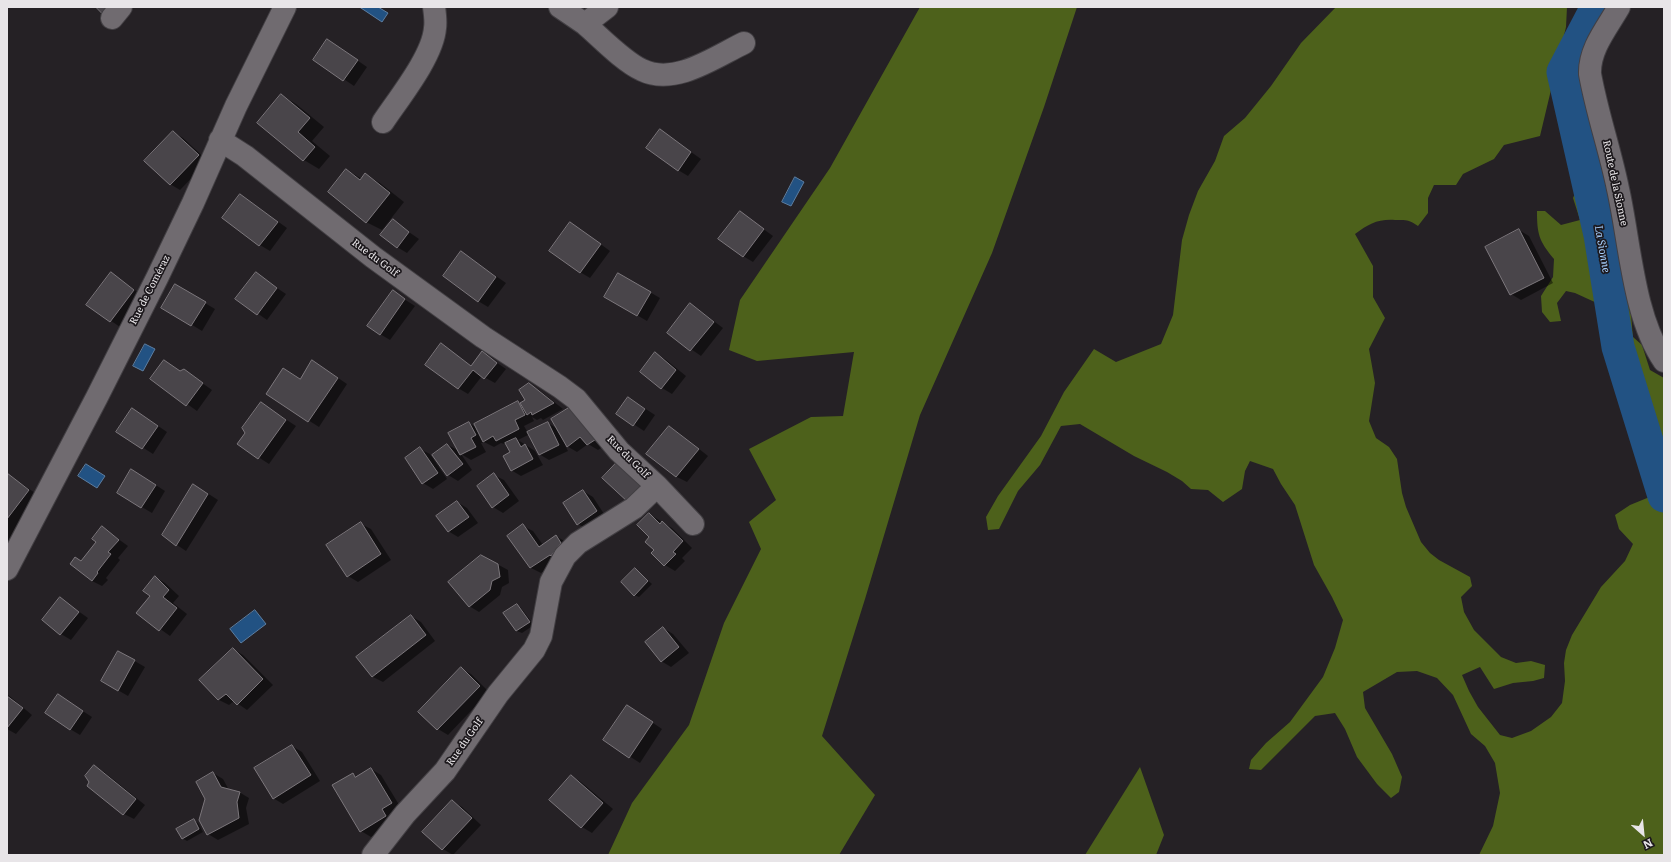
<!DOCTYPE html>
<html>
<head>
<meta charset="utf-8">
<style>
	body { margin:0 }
	#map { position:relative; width:1671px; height:862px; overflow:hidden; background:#252125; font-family:Literata,serif }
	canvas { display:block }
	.frame { position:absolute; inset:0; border:8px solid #e8e5e8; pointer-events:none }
	.north { position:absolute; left:1623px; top:814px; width:40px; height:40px; -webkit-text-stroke:3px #1c181c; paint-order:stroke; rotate:153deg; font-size:11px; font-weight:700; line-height:16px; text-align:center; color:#e8e5e8 }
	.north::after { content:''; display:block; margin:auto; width:14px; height:18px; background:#e8e5e8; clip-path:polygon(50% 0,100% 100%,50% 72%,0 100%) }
</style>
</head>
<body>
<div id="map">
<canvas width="1671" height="862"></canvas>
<div class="frame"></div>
<div class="north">N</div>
</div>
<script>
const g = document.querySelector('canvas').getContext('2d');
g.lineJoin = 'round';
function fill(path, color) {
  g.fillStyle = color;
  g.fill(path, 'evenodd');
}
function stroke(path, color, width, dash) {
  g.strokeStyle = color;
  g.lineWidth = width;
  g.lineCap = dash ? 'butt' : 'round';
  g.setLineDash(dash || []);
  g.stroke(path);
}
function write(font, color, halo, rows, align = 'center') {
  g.font = font + ' Literata,serif';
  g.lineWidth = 3.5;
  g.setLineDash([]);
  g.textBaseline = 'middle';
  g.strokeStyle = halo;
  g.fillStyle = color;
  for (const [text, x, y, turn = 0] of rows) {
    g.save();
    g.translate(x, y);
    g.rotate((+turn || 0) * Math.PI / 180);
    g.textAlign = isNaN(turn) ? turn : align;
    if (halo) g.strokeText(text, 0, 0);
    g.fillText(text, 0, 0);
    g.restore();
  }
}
fill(new Path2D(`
	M920 7H1077L1044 107 992 253 920 415 865 599 822 736 875 795 839 855H608L632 803 689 725 724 623 761 549 749 522 776 500 749 449 811 417 843 416 854 352 757 361 729 350 740 300 830 168Z
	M1336 7H1567L1566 27 1540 136 1504 145 1494 159 1463 174 1456 185H1434L1428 198V213L1418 226C1408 219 1406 220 1395 220 1377 219 1369 224 1355 234L1373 266V297L1385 318 1369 349 1375 383 1369 421 1376 438 1389 447 1397 459 1402 493 1406 507 1421 542 1430 553 1439 560 1470 577 1472 586 1461 597 1464 612 1474 630 1501 657 1516 663 1531 661 1545 665 1544 678 1533 681 1513 683 1494 689 1480 667 1462 675 1469 691 1478 707 1500 735 1512 738 1531 731 1551 717 1562 703 1565 681 1564 663 1566 650 1572 635 1601 587 1625 561 1633 544 1619 529 1615 515 1630 505 1652 496 1653 484 1619 384 1612 362 1610 347 1600 323 1599 304 1575 293 1566 291 1557 303 1561 321 1550 322 1542 312 1541 296 1553 277 1554 259C1539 241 1537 234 1537 211H1545L1561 225 1580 220 1573 198 1579 184 1589 188C1593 204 1590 222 1597 237 1603 252 1614 251 1620 261 1630 277 1631 317 1633 337L1642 345 1650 370 1664 378V855H1479L1493 826 1500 793 1495 763 1485 746 1471 734 1453 695 1437 678 1417 671 1397 672 1363 692 1365 708 1392 754 1402 777 1399 792 1391 798 1377 784 1357 757 1345 729 1335 713 1315 716 1261 770 1249 769 1251 760 1266 743 1290 722 1323 677 1335 648 1343 620 1332 597 1314 565 1295 505 1281 484 1273 469 1250 461 1245 471 1242 489 1223 502 1208 490 1191 489 1182 481 1167 472 1134 456 1080 424 1061 426 1040 465 1018 491 999 529 988 530 986 517 998 496 1041 436 1064 392 1094 349 1116 362 1161 344 1173 315 1182 240 1189 215 1198 191 1215 161 1224 136 1245 118 1271 86 1301 43Z
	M1140 767 1164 835 1156 855H1085Z`), '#4d611b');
const water = new Path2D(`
	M362 7H378L388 13 382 22 361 8Z
	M795 177 804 182 791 206 782 202Z
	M145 344 155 349 143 371 133 366Z
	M86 464 105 476 97 488 78 476Z
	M255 610 266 624 241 643 230 629Z`);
fill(water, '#225283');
stroke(water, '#5d7ea1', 1);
fill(new Path2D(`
	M328 40 367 67 354 86 314 59Z
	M281 95 296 104 324 127 312 141 330 156 319 169 304 160 258 123Z
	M660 130 701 159 688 176 678 170Z
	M173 132 183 138 208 161 180 190 170 184Z
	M347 170 362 179 365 175 380 183 404 202 382 230 366 222Z
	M241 195 287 228 270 251 260 245Z
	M740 212 773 236 753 262 743 256Z
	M393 221 419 239 407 253 397 247Z
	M580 229 610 251 590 278 580 272Z
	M1519 230 1529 236 1553 283 1521 300 1511 294Z
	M461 252 506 283 488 307 478 301Z
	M111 274 144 296 120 327 88 305Z
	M256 274 286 294 267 320 237 299Z
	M619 274 660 298 647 321 606 297Z
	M176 286 215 309 202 331 163 307Z
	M393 292 415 306 390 340 380 334Z
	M691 304 723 328 701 356 668 333Z
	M442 345 472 366 483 353 506 369 495 383 482 376 468 394 458 388Z
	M655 354 665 359 686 376 672 394 662 388 641 371Z
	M322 367 347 384 319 427 267 394 284 369 301 379Z
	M184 370 212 390 197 411 152 379Z
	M529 384 539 390 563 409 543 420 541 418 537 420 532 417 534 421 524 426 528 433 548 423 558 429 610 442 598 450 588 444 577 452 565 445 568 451 549 460 539 454 530 434 518 440 535 451 543 465 521 476 511 470V453L508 445 501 443 494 447 484 442 481 443 486 452 471 460 461 454 472 470 458 481 448 475V445L459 451 469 423 477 428 518 403 523 405 526 401Z
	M629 398 655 415 644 431 617 413Z
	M261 403 296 426 269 464 238 444 246 433Z
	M142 415 167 432 153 454 117 431Z
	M669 427 679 433 708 456 687 482 677 477 648 454Z
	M420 449 430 454 447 479 433 489 423 483Z
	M7 474 44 499 11 543 7 540Z
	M494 475 504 480 519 501 503 513 493 507Z
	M142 476 165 491 152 513 118 493Z
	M204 491 218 500 186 551 177 545Z
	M583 491 593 497 606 517 588 530 578 524Z
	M457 502 467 508 478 523 458 537 448 531Z
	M649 514 672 528 692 548 682 558 685 561 675 571 665 565 652 553 655 550 651 537Z
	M361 524 371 529 391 560 358 582 348 576Z
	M523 526 533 531 543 545 556 536 566 542 560 560 541 573 531 568 509 536Z
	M103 528 128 546 118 558 120 560 106 578 108 580 102 586 92 581 82 562 97 542Z
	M497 564 508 570 509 583 502 587 500 595 479 612 469 606Z
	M635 569 652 584 639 597 634 595Z
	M155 577 165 583 179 596 173 603 187 614 170 636 138 613 151 596Z
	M60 598 88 618 71 640 61 634Z
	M517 605 521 608 534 625 522 633 517 631 504 614Z
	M411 616 421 622 435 641 383 682 373 677 358 657Z
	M663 628 673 634 689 653 671 667 661 661Z
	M233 649 243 655 273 685 247 710 234 701 229 705 219 700 201 680Z
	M119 652 145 667 128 696 102 681Z
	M461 669 471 674 489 692 448 735 438 729 420 712Z
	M7 694 32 715 16 734 7 729Z
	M58 695 92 717 80 735 70 729Z
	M637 712 662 729 640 763 604 740Z
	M292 746 302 752 320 781 283 804 273 798Z
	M94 766 104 772 145 805 134 819 124 814Z
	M371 769 381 775 401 808 396 822 371 837 361 831 353 774 357 777Z
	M213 773 223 779 229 790 239 792 249 798 246 808 249 824 218 840 208 834Z
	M571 776 581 782 613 809 592 833 582 827 550 800Z
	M452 801 462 807 481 825 453 855 443 849 424 832Z
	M194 821 198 823 203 832 187 841 182 838Z`), '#0007');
stroke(new Path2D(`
	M1597 7 1563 72 1600 235 1618 347 1664 496`), '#225283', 33);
const building = new Path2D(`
	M96 7H113L105 16Z
	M327 39 358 60 343 81 313 60Z
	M281 94 310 118 298 132 315 147 303 161 257 123Z
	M660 129 691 152 678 171 646 148Z
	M173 131 199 155 170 185 144 161Z
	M346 169 360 180 365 173 390 193 366 223 328 192Z
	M240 194 278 222 259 246 222 218Z
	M740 211 764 229 743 257 718 239Z
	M393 219 409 232 397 248 380 235Z
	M570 222 601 244 580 273 549 251Z
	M1519 229 1544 278 1510 295 1485 247Z
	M461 251 496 277 478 302 443 276Z
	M111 272 134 290 110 322 86 305Z
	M256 272 277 288 257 315 235 299Z
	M618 273 651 292 637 316 604 297Z
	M175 284 206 302 191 326 161 308Z
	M393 290 405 299 380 335 367 326Z
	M690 303 714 322 690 351 667 333Z
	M441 343 471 366 482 351 497 363 484 379 473 370 458 389 425 365Z
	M655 352 676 370 661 389 640 372Z
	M164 360 180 371 184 369 203 383 186 406 150 379Z
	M312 360 338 378 308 422 266 394 283 368 300 379Z
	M529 383 554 403 532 415 531 412 527 415 520 403 525 400 519 390Z
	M628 397 645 409 633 426 616 414Z
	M518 401 525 415 515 420 519 429 496 441 493 436 483 442 474 424Z
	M261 402 286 420 258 459 237 444 245 433 242 428Z
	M572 406 601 436 587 445 580 437 567 447 551 419Z
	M132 408 158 426 142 449 116 432Z
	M469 422 476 435 471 438 476 447 460 455 448 433Z
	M548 422 559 445 539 455 527 432Z
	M669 426 699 449 676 477 646 454Z
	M516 438 521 447 525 444 533 459 511 471 503 456 510 452 505 443Z
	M447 444 463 464 447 476 432 455Z
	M420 447 438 473 422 484 405 458Z
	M621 458 648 484 629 503 602 478Z
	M131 469 156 485 141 508 117 493Z
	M7 473 29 490 7 519Z
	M494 473 509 495 492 508 477 486Z
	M193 484 208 494 176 546 162 535Z
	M583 490 597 511 577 525 563 503Z
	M457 501 469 517 448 532 436 516Z
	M649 513 660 524 662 521 683 541 673 552 676 554 664 566 651 553 654 550 645 542 649 537 637 525Z
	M361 522 381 554 347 577 326 545Z
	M523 524 539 547 556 535 561 543 551 556 550 555 530 568 507 536Z
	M102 526 119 540 108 552 111 554 97 572 98 573 92 581 70 564 75 557 81 561 96 542 92 539Z
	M481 555 498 564 500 577 492 581 490 590 469 607 448 582Z
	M635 568 648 581 634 596 621 582Z
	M155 576 169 590 163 597 177 608 159 631 136 613 150 596 143 591Z
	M60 597 79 612 60 635 42 620Z
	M517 604 530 622 516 631 503 613Z
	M411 615 426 635 372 677 356 657Z
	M663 627 679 647 661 662 645 642Z
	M233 648 263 679 237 705 226 694 218 700 199 680Z
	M118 651 135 660 118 691 101 681Z
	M461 667 480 686 437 730 418 712Z
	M58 694 83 711 70 730 45 713Z
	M7 696 23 708 7 728Z
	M627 705 653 722 629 758 603 740Z
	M292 745 311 775 273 799 254 768Z
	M94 765 136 799 123 815 87 786 89 782 85 776Z
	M371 768 392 803 382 809 386 816 360 832 332 785 353 773 355 777Z
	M213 772 221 787 240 792 237 802 239 818 207 835 199 820 205 799 196 782Z
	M571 775 603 803 581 828 549 800Z
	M452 800 472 818 442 850 422 832Z
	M194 819 199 829 182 839 176 829Z`);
fill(building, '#49454a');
stroke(building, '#7c777c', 1);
const minor = new Path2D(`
	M560 7 585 24 607 7
	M1619 7C1607 28 1589 49 1590 74 1597 113 1610 150 1618 189 1630 242 1633 316 1664 361
	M112 18 121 7
	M585 24C601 38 624 62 642 70 675 86 715 57 744 43
	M383 122C399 98 433 56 435 28 436 22 435 14 434 7
	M220 140 245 156 373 257 483 337 560 387 576 399 619 451 657 486 634 508 578 543 565 556 551 582 541 636 534 650 498 694 445 771 405 814 373 855
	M657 486 693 524
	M7 569 97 397 157 278 193 203 236 106 285 7`);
stroke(minor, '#423f43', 24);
stroke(minor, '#706b70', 22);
write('10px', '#e8e5e8', '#1c181c', [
	["Route de la Sionne",1615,183,78],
	["Rue du Golf",375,258,37],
	["Rue de Coméraz",150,290,-63],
	["Rue du Golf",628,457,45],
	["Rue du Golf",465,742,-55]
]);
write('italic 11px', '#a6cefb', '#1c181c', [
	["La Sionne",1602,249,80]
]);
</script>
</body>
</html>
